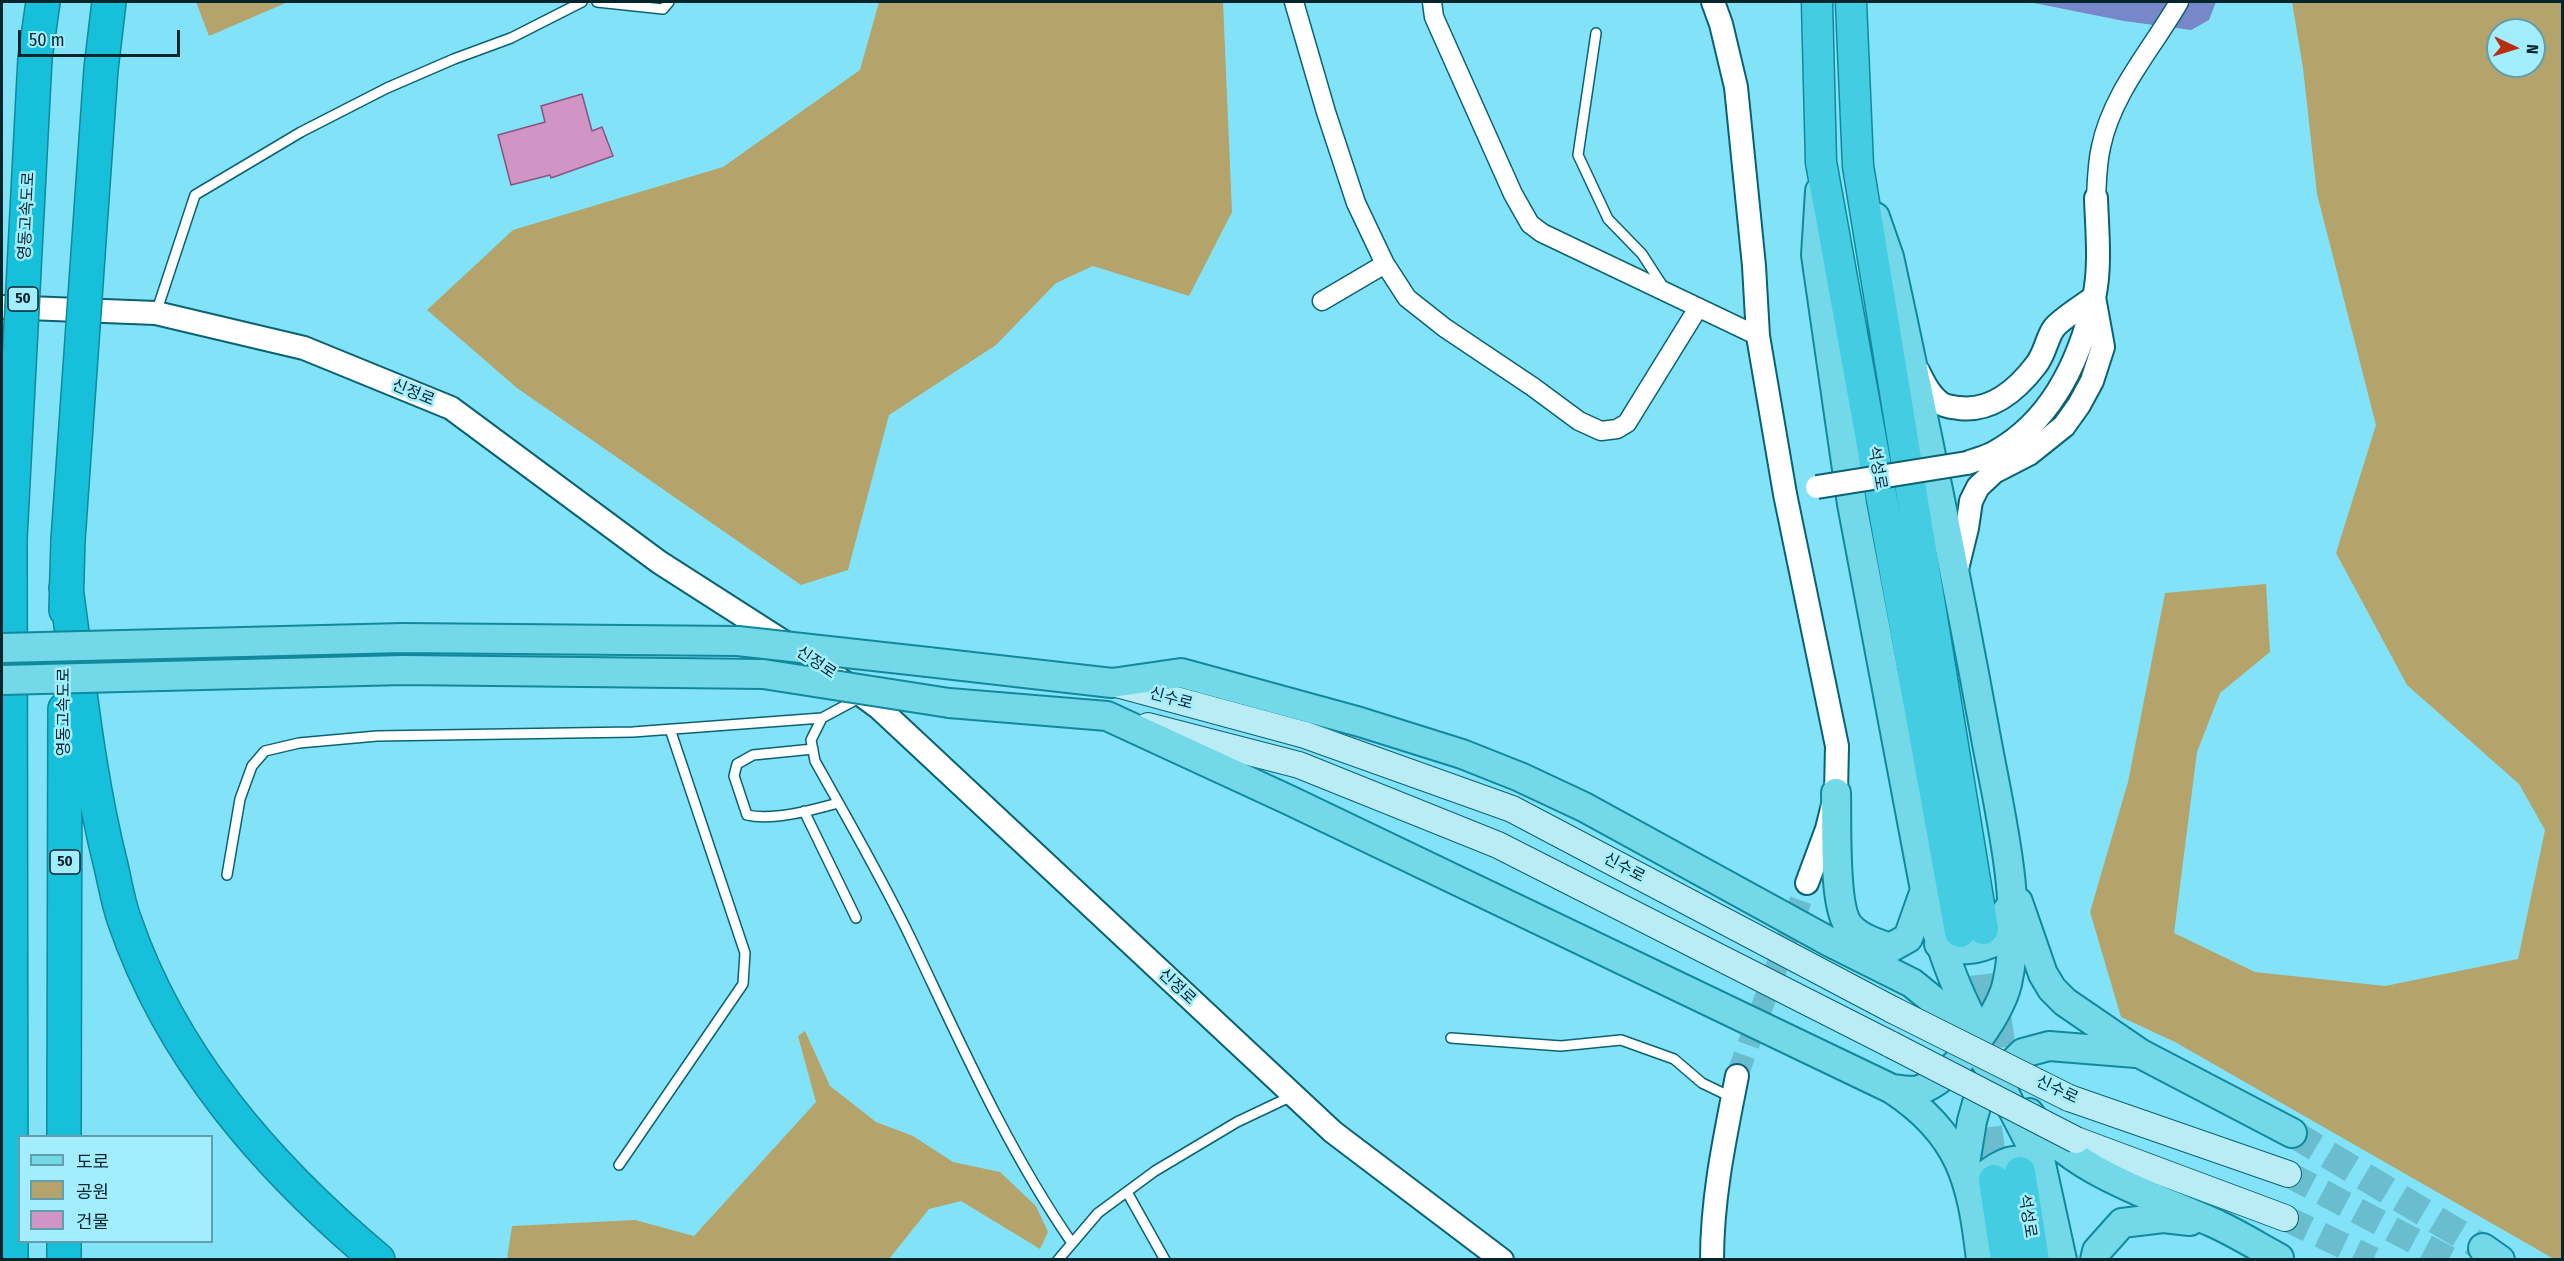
<!DOCTYPE html>
<html>
<head>
<meta charset="utf-8">
<style>
	body { margin:0 }
	#map { position:relative; width:2564px; height:1261px; overflow:hidden; background:#82e3f8; font-family:"Fira Sans Condensed","Noto Sans KR",sans-serif }
	canvas { display:block }
	.frame { position:absolute; inset:0; border:3px solid #05252c; pointer-events:none }
	.legend { position:absolute; left:18px; top:1135px; width:195px; height:108px; box-sizing:border-box; background:#a3eefe; border:2px solid #649eaa; margin:0; padding:8px 10px; list-style:none; font-size:18px; color:#05252c }
	.legend li { display:flex; align-items:center; gap:12px; height:30px }
	.legend b { width:30px; border:2px solid #649eaa }
	.north { position:absolute; left:2486px; top:18px; width:60px; height:60px; box-sizing:border-box; background:#a3eefe; border:2px solid #649eaa; border-radius:50%; rotate:94deg; font-size:16px; font-weight:700; line-height:24px; text-align:center; color:#05252c }
	.north::after { content:''; display:block; margin:auto; width:21px; height:27px; background:#b92e10; clip-path:polygon(50% 0,100% 100%,50% 72%,0 100%) }
	.scale { position:absolute; left:18px; top:30px; width:162px; height:27px; box-sizing:border-box; border:3px solid #05252c; border-top:0; padding-left:8px; font-size:18px; line-height:21px; white-space:nowrap; color:#05252c; -webkit-text-stroke:4px #a3eefe; paint-order:stroke }
</style>
</head>
<body>
<div id="map">
<canvas width="2564" height="1261"></canvas>
<div class="frame"></div>
<ul class="legend">
<li><b style="height:8px;background:#73d9e9"></b>도로</li>
<li><b style="height:16px;background:#b4a36a"></b>공원</li>
<li><b style="height:16px;background:#d094c5"></b>건물</li>
</ul>
<div class="north">N</div>
<div class="scale">50 m</div>
</div>
<script>
const g = document.querySelector('canvas').getContext('2d');
g.lineJoin = 'round';
function fill(path, color) {
  g.fillStyle = color;
  g.fill(path, 'evenodd');
}
function stroke(path, color, width, dash) {
  g.strokeStyle = color;
  g.lineWidth = width;
  g.lineCap = dash ? 'butt' : 'round';
  g.setLineDash(dash || []);
  g.stroke(path);
}
function write(font, color, halo, rows, align = 'center') {
  g.font = font + ' "Fira Sans Condensed","Noto Sans KR",sans-serif';
  g.lineWidth = 5;
  g.setLineDash([]);
  g.textBaseline = 'middle';
  g.strokeStyle = halo;
  g.fillStyle = color;
  for (const [text, x, y, turn = 0] of rows) {
    g.save();
    g.translate(x, y);
    g.rotate((+turn || 0) * Math.PI / 180);
    g.textAlign = isNaN(turn) ? turn : align;
    if (halo) g.strokeText(text, 0, 0);
    g.fillText(text, 0, 0);
    g.restore();
  }
}
fill(new Path2D(`
	M196 2H288L209 36Z
	M879 2H1223L1232 212 1189 296 1093 266 1056 283 996 345 889 415 848 570 801 585 517 388 427 310 513 230 723 167 860 70Z
	M2292 2H2562V1259H2554L2175 1042 2121 1017 2090 912 2128 782 2165 593 2266 584 2270 652 2220 693 2197 752 2174 933 2255 972 2385 986 2518 959 2545 830 2519 784 2407 685 2336 553 2376 425 2317 194 2303 68ZM2498 30H2534V66H2498Z
	M805 1031 830 1086 876 1122 913 1136 953 1162 1000 1172 1036 1206 1048 1232 1040 1249 961 1201 929 1209 889 1259H507L512 1226 635 1220 694 1236 816 1102 798 1036Z`), '#b4a36a');
fill(new Path2D(`
	M2029 2H2216L2209 20 2191 30 2124 21Z`), '#7887c7');
const building = new Path2D(`
	M582 94 592 131 602 127 613 156 551 178 550 175 511 185 498 135 545 122 541 106Z`);
fill(building, '#d094c5');
stroke(building, '#8a5481', 1.5);
stroke(new Path2D(`
	M1737 1076 1807 883`), '#69bdcf', 22, [22, 11]);
stroke(new Path2D(`
	M2288 1174 2450 1260
	M2285 1218 2373 1260`), '#69bdcf', 26, [26, 13]);
stroke(new Path2D(`
	M2292 1133 2483 1248`), '#69bdcf', 28, [28, 14]);
stroke(new Path2D(`
	M1983 929 2007 1089
	M1960 932 1971 1012
	M1981 1083 1994 1180`), '#69bdcf', 30, [30, 15]);
const service = new Path2D(`
	M597 2 663 9 669 2
	M1596 33 1578 155 1608 219 1642 254 1664 288
	M156 313 195 195 301 132 387 88 454 59 511 38 582 2
	M822 718 811 740 815 761C848 820 883 880 912 941 961 1044 1007 1149 1072 1243
	M813 749 753 755 737 764 734 776 747 815C773 821 813 810 838 803
	M804 811 856 918
	M227 875 240 799 252 766 265 751 299 743 377 736 633 732 822 718 861 697
	M1451 1038 1561 1046 1621 1040 1674 1059 1702 1083 1733 1098
	M619 1165 743 984 745 953 670 729
	M1127 1192 1165 1260
	M1058 1260 1098 1213 1155 1171 1237 1122 1294 1095`);
const minor = new Path2D(`
	M1294 2 1326 112 1356 203 1385 264 1407 298 1445 328 1533 387 1579 421 1601 431 1617 429 1627 423 1698 308
	M1432 2 1434 17 1513 194 1530 224 1542 233 1758 336
	M2096 198C2097 181 2097 164 2101 147 2112 93 2152 49 2179 2
	M1322 301 1385 264`);
const tertiary = new Path2D(`
	M1713 2 1721 24 1736 87 1754 266 1758 336 1785 494 1837 746 1836 793 1827 829 1807 883
	M2 307 156 313 304 348 451 408 659 562 826 669 879 708 1333 1132 1502 1260
	M1918 371C1924 383 1930 396 1942 404 1947 407 1954 407 1959 408 1992 412 2017 390 2036 365 2045 354 2047 337 2054 328 2062 318 2083 306 2094 297
	M1967 463C1977 459 1988 457 1997 451 2053 419 2080 360 2094 298 2101 266 2097 230 2096 198
	M1956 573 1967 528 1971 501 1978 487 1994 472 2029 454 2064 426 2079 405 2092 381 2103 347 2094 297
	M1712 1260C1712 1197 1725 1137 1737 1076`);
const secondary = new Path2D(`
	M1113 683 1305 735 1512 809 1893 1010
	M1148 726 1299 765 1498 845 1892 1045
	M2069 1098 2288 1174
	M2076 1140 2285 1218`);
const primary = new Path2D(`
	M1820 191 1816 255 1852 504 1925 890C1938 939 1953 985 1978 1031
	M1875 217 1889 257C1923 413 1955 570 1984 727 1998 807 2025 905 2007 984 1999 1018 1953 1079 1919 1090 1911 1092 1900 1090 1892 1089
	M928 662 1112 683 1181 673 1360 722 1462 754 1520 777 1584 807 1830 942 1912 983 1949 1013 1969 1036 1997 1079 2041 1164 2062 1260
	M949 703 1107 716 1289 800 1892 1089C1961 1134 1972 1181 1981 1260
	M1836 793C1837 821 1833 907 1849 926 1859 938 1876 943 1890 948
	M2018 902 2043 974 2052 989 2065 1002 2141 1054 2292 1133
	M1939 944C1961 953 1977 950 1998 940L2007 911
	M1873 951 1890 948 1908 938 1925 890
	M2029 1113C2067 1170 2153 1196 2214 1223 2236 1233 2257 1246 2279 1258
	M1964 1170 1972 1121 1979 1096 2023 1053 2049 1046 2136 1053
	M1979 1195 1982 1178C2005 1161 2013 1156 2041 1164
	M2483 1248 2500 1260
	M2095 1260 2097 1251 2122 1223 2163 1218 2190 1221`);
const trunk = new Path2D(`
	M1817 2 1821 162 1960 932
	M1851 2 1858 166 1983 929
	M2020 1172 2034 1260
	M1994 1180 2006 1260`);
const motorway = new Path2D(`
	M35 58 43 2
	M101 69 109 2
	M10 539 11 1260
	M66 588C79 681 88 775 111 866 115 883 118 902 124 919 171 1057 267 1167 378 1260
	M66 610 68 540
	M64 1136 65 709
	M64 1242V1260`);
stroke(service, '#0b6271', 12);
stroke(minor, '#0b6271', 21);
stroke(tertiary, '#0b6271', 26);
stroke(secondary, '#0b6271', 28);
stroke(primary, '#10899d', 32);
stroke(trunk, '#10899d', 33);
stroke(motorway, '#10899d', 36);
stroke(service, '#fff', 9);
stroke(minor, '#fff', 18);
stroke(tertiary, '#fff', 22);
stroke(secondary, '#b9ecf4', 26);
stroke(primary, '#73d9e9', 28);
stroke(trunk, '#44cce2', 30);
stroke(motorway, '#16bfda', 33);
const tertiaryBridge = new Path2D(`
	M1817 487 1967 463`);
const secondaryBridge = new Path2D(`
	M1893 1010 2069 1098
	M1892 1045 2076 1140`);
const primaryBridge = new Path2D(`
	M2 648 403 638 738 641 928 662
	M2 680 404 670 763 674 949 703`);
const motorwayBridge = new Path2D(`
	M10 539 35 58
	M68 540 101 69`);
stroke(tertiaryBridge, '#0b6271', 26, []);
stroke(secondaryBridge, '#0b6271', 28, []);
stroke(primaryBridge, '#10899d', 32, []);
stroke(motorwayBridge, '#10899d', 36, []);
stroke(tertiaryBridge, '#fff', 22);
stroke(secondaryBridge, '#b9ecf4', 26);
stroke(primaryBridge, '#73d9e9', 28);
stroke(motorwayBridge, '#16bfda', 33);
for (const [x, y, w] of [
	[23,299,30],
	[65,862,30]
]) {
  const box = new Path2D();
  box.roundRect(x - w / 2, y - 12, w, 24, 4.5);
  g.fillStyle = '#a3eefe';
  g.fill(box);
  stroke(box, '#05252c', 1.5);
}
write('bold 15px', '#05252c', null, [
	["50",23,299],
	["50",65,862]
]);
write('16px', '#05252c', '#a3eefe', [
	["영동고속도로",27,216,-87],
	["신정로",413,393,22],
	["석성로",1877,468,80],
	["신정로",816,663,34],
	["신수로",1171,699,15],
	["영동고속도로",65,712,-90],
	["신수로",1624,868,28],
	["신정로",1177,987,43],
	["신수로",2057,1090,25],
	["석성로",2027,1216,81]
]);
</script>
</body>
</html>
